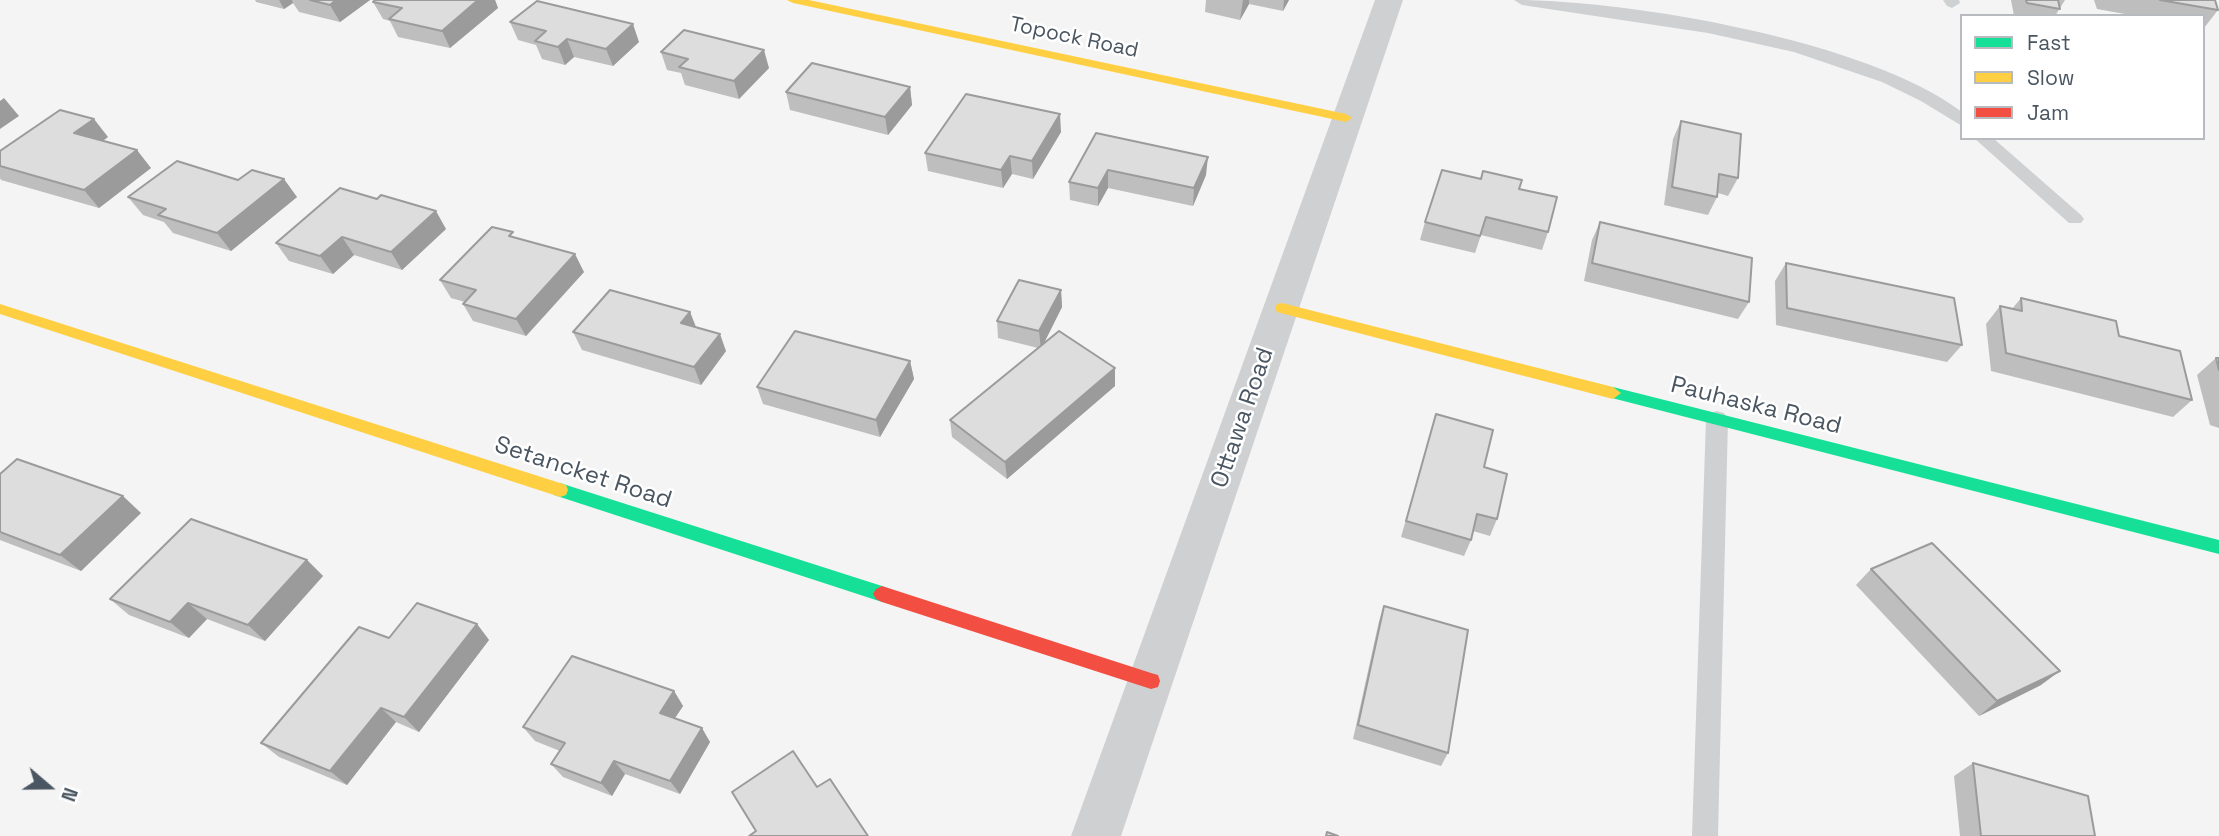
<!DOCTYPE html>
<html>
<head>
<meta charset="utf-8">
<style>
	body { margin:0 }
	#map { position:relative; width:2219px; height:836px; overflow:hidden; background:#f4f4f4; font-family:"Space Grotesk",sans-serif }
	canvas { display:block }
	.legend { position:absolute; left:1960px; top:14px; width:245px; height:126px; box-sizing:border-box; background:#fff; border:2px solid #b7bbc0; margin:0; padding:9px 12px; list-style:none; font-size:21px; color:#4a5661 }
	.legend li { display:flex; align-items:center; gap:14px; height:35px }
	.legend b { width:35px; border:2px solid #b7bbc0 }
	.north { position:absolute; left:14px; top:752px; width:70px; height:70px; -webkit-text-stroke:5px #fff; paint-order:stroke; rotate:110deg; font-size:19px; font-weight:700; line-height:28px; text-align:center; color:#4a5661 }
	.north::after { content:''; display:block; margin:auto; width:24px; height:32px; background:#4a5661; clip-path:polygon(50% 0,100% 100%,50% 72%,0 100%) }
</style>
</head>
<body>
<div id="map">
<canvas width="2219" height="836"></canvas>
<ul class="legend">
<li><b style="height:9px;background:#16e098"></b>Fast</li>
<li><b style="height:9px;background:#ffcf43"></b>Slow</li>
<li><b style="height:9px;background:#f24e42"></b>Jam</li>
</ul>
<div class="north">N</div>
</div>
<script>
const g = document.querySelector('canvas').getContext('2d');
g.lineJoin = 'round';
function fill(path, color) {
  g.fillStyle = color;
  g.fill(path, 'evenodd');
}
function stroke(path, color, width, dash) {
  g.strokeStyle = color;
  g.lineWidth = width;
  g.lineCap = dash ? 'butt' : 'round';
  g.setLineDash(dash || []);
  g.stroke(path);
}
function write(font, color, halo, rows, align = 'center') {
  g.font = font + ' "Space Grotesk",sans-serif';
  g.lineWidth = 5;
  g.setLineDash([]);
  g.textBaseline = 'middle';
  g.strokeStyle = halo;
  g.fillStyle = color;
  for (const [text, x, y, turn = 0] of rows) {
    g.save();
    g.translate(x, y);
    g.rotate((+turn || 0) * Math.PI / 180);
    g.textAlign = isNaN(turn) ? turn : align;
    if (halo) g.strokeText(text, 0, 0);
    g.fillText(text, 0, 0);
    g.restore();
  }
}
fill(new Path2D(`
	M1514 0C1631 0 1869 41 1962 112V126L1921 101 1882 82 1794 52 1708 33 1522 5Z
	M1943 0H1959L1960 3 1952 8 1947 6Z
	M1974 138H1993L2081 215 2084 219 2081 223H2069Z
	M1717 411 1724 413 1728 419 1718 836H1692L1706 419 1710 413Z`), '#ced0d2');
fill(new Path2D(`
	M1375 0H1403L1121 836H1071Z`), '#ced0d2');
fill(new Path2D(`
	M1613 387 2219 540V554L1608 397 1605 393Z
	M560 483 882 586 888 589 891 594 888 599 882 602 554 495 552 490 554 485Z`), '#16e098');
fill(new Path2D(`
	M787 0H809L1346 114 1352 118 1346 122 793 3Z
	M1282 303 1613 387 1621 393 1613 399 1277 312 1275 308 1277 304Z
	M0 304 560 483 566 485 568 490 566 495 560 497 0 314Z`), '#ffcf43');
fill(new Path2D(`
	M882 586 1151 673 1158 675 1160 681 1158 687 1151 689 882 602 876 599 873 594 876 589Z`), '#f24e42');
fill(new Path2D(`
	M255 0H370L340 22 299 12 293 3 284 9 256 2Z
	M375 0H495L498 8 450 48 398 37 390 21 383 19 373 2Z
	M1206 0H1289L1283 11 1249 4 1240 20 1205 12Z
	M2011 0H2065L2055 16H2014Z
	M2094 0H2215L2218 10 2204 28H2203V16H2136L2097 9Z
	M510 22 639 42 613 66 574 57 565 65 542 59 536 45 518 40Z
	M661 52 769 68 739 99 685 85 681 73 667 70Z
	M910 87 912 105 888 135 790 110 786 92Z
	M1681 121 1738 178 1728 196 1718 193 1717 197 1708 215 1664 205 1673 139Z
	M1061 132 1033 179 1012 174 1003 188 928 171 925 153Z
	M1096 133 1206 175 1193 206 1108 188 1098 206 1070 200 1069 182Z
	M108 137 103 141 151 168 99 208 1 180 0 178V151Z
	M1519 189 1548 232 1542 250 1481 235 1475 253 1420 240 1425 222Z
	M128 197H297L231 251 173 233 164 222 143 215Z
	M1600 222 1749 302 1738 319 1584 281 1592 240Z
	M446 229 402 270 354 255 333 274 289 261 276 243Z
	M516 238 584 272 526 336 473 321 463 304 465 302 451 298 440 280Z
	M1786 263 1962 345 1947 362 1776 325 1775 281Z
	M1061 290 1062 307 1043 345 1115 368V386L1007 479 952 437 950 420 1038 348 998 338 997 321Z
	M2021 298 2119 336 2192 400 2173 417 1991 371 1986 324 2000 306 2012 309Z
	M690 312 696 327 726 351 701 385 582 350 573 332Z
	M2216 358H2219V428L2210 425 2197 375Z
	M910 361 914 379 880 437 763 404 757 387Z
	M1436 414 1484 467 1497 519 1490 536 1473 531 1471 540 1464 556 1401 537Z
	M0 474 141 513 81 571 0 540Z
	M307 560 323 576 265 641 207 619 189 638 129 615 110 599Z
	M1871 569 2041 685 1979 716 1856 585Z
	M1384 606 1448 753 1441 766 1353 739 1379 621Z
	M477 624 489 640 419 732 396 722 347 785 279 757 261 743 389 638Z
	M674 691 683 706 675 718 710 742 680 794 625 774 612 796 563 777 551 764 560 751 535 741 523 727Z
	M1973 763 2095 836H1960L1954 776Z`), '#bebebf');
fill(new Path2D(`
	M279 0H292L293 3 284 9Z
	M336 0H370L340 22 330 5Z
	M478 0H495L498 8 450 48 442 31Z
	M1243 0H1249V4L1240 20Z
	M1284 0H1289L1283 11Z
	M633 24 639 42 613 66 606 49Z
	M567 39 574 57 565 65 558 47Z
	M764 50 769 68 739 99 734 81Z
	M910 87 912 105 888 135 885 117Z
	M4 98 19 116 0 129V101Z
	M1060 114 1061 132 1033 179 1032 161Z
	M94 119 108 137 88 151 74 133Z
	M137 150 151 168 99 208 84 190Z
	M1010 156 1012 174 1003 188 1001 170Z
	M1208 157 1206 175 1193 206 1194 188Z
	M1108 170V188L1098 206V188Z
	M284 179 297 197 231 251 217 233Z
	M436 211 446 229 402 270 391 252Z
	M342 237 354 255 333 274 320 256Z
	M575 254 584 272 526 336 516 319Z
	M1061 290 1062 307 1041 349 1039 331Z
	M690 312 697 330 681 323Z
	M720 334 726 351 701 385 694 367Z
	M910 361 914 379 880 437 876 420Z
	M1115 368V386L1007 479 1005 462Z
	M123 496 141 513 81 571 60 555Z
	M307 560 323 576 265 641 248 625Z
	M188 603 207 619 189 638 170 622Z
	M477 624 489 640 419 732 404 717Z
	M2060 671 2041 685 1979 716 1997 701Z
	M674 691 683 706 669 727 660 713Z
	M381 708 396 722 347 785 330 771Z
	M702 728 710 742 680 794 670 781Z
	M614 761 625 774 612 796 601 783Z`), '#9b9b9b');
const building = new Path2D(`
	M310 0H336L330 5Z
	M375 0H478L442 31 389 19 402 8 373 2Z
	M2026 0H2058L2060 9 2027 3Z
	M2160 0H2215L2218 10Z
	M537 1 633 24 606 49 567 39 558 47 535 41 546 31 510 22Z
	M684 30 764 50 734 81 679 67 688 59 661 52Z
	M812 63 910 87 885 117 786 92Z
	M966 94 1060 114 1032 161 1010 156 1001 170 925 153Z
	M60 110 94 119 74 133 137 150 84 190 0 166V151Z
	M1681 121 1741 134 1738 178 1719 174 1717 197 1672 187Z
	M1096 133 1208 157 1194 188 1108 170 1098 188 1069 182Z
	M177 161 238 180 252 170 284 179 217 233 158 215 166 209 128 197Z
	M1442 170 1481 179 1483 171 1522 180 1519 189 1557 197 1548 232 1486 217 1480 236 1425 222Z
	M340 188 377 199 381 195 436 211 391 252 342 237 320 256 276 243Z
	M1600 222 1752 258 1749 302 1592 263Z
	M492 227 513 232 509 236 575 254 516 319 463 304 476 290 440 280Z
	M1786 263 1954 298 1962 345 1787 308Z
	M1019 280 1061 290 1039 331 997 321Z
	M610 290 690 312 681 323 720 334 694 367 573 332Z
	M2021 298 2116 321 2119 336 2180 351 2192 400 2006 353 2000 306 2022 311Z
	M795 331 910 361 876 420 757 387Z
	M1059 331 1115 368 1005 462 950 420Z
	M2216 358H2219V370Z
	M1436 414 1493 430 1484 467 1507 474 1497 519 1477 514 1471 540 1406 521Z
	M17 459 123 496 60 555 0 532V474Z
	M191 519 307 560 248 625 188 603 170 622 110 599Z
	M1932 543 2060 671 1997 701 1871 569Z
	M417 603 477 624 404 717 381 708 330 771 261 743 359 627 389 638Z
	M1384 606 1468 630 1448 753 1358 725Z
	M572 656 674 691 660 713 702 728 670 781 614 761 601 783 551 764 565 743 523 727Z
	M793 751 817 787 830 779 868 836H749L756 831 732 792Z
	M1973 763 2088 796 2095 836H1981Z
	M1327 832 1338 836H1326Z`);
fill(building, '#ddddde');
stroke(building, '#9b9b9b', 2);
write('21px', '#4a5661', '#fff', [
	["Topock Road",1074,38,12]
]);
write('24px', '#4a5661', '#fff', [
	["Pauhaska Road",1756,406,14],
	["Ottawa Road",1243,418,-71],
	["Setancket Road",583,473,18]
]);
</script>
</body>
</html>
